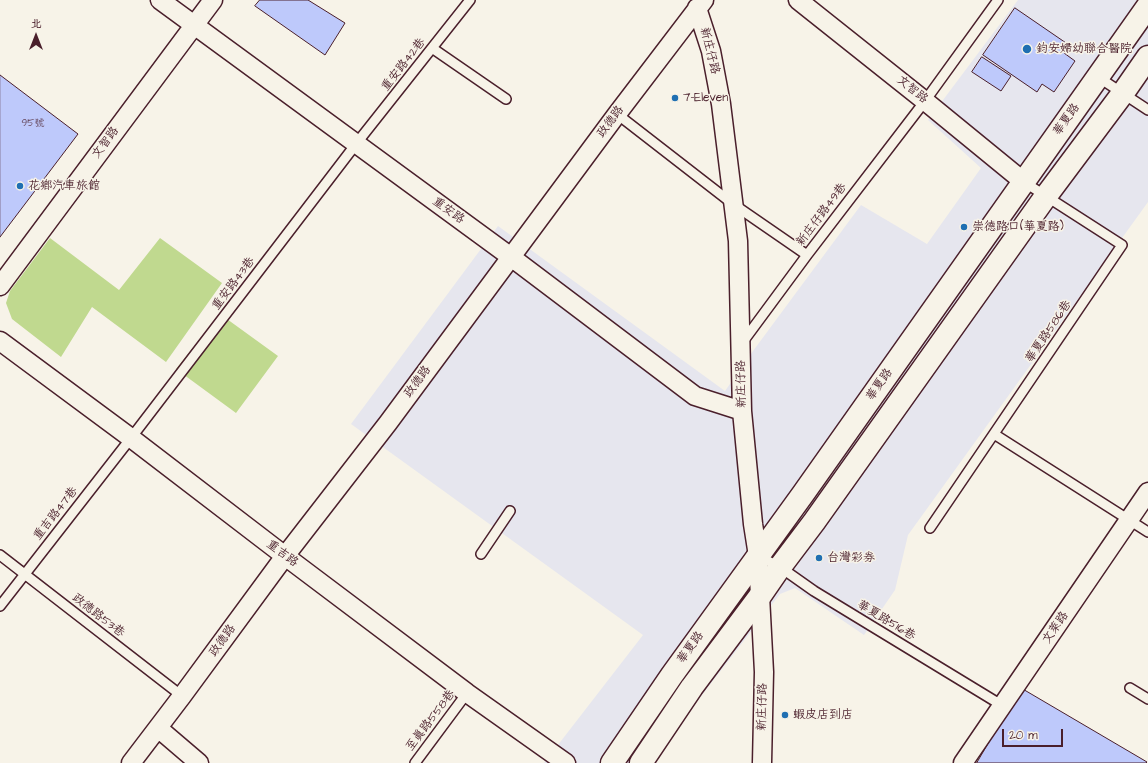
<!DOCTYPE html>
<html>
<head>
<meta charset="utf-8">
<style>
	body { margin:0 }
	#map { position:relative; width:1148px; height:763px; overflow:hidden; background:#f7f3e8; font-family:"Architects Daughter","LXGW WenKai TC",sans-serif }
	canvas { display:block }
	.north { position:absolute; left:16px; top:16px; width:40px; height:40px; -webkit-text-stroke:3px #f7f3e8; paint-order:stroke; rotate:0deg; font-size:11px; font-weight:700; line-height:16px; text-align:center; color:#4a1f2b }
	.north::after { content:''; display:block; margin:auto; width:14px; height:18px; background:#4a1f2b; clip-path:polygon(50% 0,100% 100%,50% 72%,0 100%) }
	.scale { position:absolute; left:1002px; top:729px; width:61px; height:18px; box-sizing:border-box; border:2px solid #4a1f2b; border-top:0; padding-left:5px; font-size:12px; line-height:14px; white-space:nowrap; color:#4a1f2b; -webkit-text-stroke:3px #f7f3e8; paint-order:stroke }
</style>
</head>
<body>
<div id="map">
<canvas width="1148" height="763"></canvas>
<div class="north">北</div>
<div class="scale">20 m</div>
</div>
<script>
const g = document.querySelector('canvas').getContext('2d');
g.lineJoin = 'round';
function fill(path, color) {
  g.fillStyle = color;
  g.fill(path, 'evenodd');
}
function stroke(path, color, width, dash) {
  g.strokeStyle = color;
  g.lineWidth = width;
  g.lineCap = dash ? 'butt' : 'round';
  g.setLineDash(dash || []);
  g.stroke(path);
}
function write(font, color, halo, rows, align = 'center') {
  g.font = font + ' "Architects Daughter","LXGW WenKai TC",sans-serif';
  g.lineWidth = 3;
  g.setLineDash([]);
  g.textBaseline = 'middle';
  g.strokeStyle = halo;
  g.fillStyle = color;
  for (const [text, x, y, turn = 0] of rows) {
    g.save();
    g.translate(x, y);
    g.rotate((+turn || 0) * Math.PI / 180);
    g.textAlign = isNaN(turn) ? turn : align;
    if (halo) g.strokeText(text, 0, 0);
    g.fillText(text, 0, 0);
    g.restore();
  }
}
fill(new Path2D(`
	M1018 0H1148V202L908 535 895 590 864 635 795 588 780 594 695 704 655 763H544L643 635 351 424 498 226 725 391 753 351 861 205 927 244 981 168 928 120Z`), '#e6e6ee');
fill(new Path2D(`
	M50 238 119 290 160 238 222 283 166 362 92 307 61 357 12 319 6 303 10 291Z
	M220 314 278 356 236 413 176 369Z`), '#c0d98f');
const building = new Path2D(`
	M260 0H308L345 23 325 55 255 6Z
	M1015 8 1069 45 1064 53 1075 61 1054 92 1042 84 1037 92 983 55Z
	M982 57 1011 76 1001 91 972 72Z
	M0 75 78 134 0 237Z
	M1021 688 1147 762 1146 763H977Z`);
fill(building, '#bec9fb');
stroke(building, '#4a1f2b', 1);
const lane = new Path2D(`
	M432 48 506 99
	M1098 77 1148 110
	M617 114 733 204 807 255
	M742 343 807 255 925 101 998 0
	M994 434 1148 532
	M930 528 1122 245 1024 182
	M481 554 510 511
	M0 555 182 696
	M758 556 780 567 814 591 1003 706
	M0 606 131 438 356 144 470 0
	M1130 688 1148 699
	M415 763 467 693`);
const street = new Path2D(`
	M160 0 511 257 695 396 742 411
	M798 0 925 101 1024 182
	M697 8 711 51 721 104 738 241 742 411 753 524 758 556 760 596 764 672 762 763
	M0 286 213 0
	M0 341 131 438 285 556 467 693 566 763
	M158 728 199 763
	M131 763 182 696 285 556 388 423 617 114 704 0
	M963 763 1148 492`);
const secondary = new Path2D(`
	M612 763 672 675 803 494 1148 6
	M641 763 692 687 760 596 780 567 814 522 1046 196 1123 93 1148 57`);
stroke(lane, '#4a1f2b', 12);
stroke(street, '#4a1f2b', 21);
stroke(secondary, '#4a1f2b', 25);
stroke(lane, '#f7f3e8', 9);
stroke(street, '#f7f3e8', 18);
stroke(secondary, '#f7f3e8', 22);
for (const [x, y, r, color] of [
	[1027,49,5,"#1f6fb2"],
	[675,98,4,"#1f6fb2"],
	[20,186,4,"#1f6fb2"],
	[964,227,4,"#1f6fb2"],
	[819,558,4,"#1f6fb2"],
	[785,715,4,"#1f6fb2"]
]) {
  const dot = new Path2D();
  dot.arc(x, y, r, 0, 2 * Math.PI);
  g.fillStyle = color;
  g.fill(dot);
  stroke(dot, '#f7f3e8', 1.5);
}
write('10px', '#674a5f', null, [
	["95號",33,124]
]);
write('12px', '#4a1f2b', '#f7f3e8', [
	["鈞安婦幼聯合醫院",1036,49],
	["7-Eleven",683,98],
	["花鄉汽車旅館",28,186],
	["崇德路口(華夏路)",972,227],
	["台灣彩券",827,558],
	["蝦皮店到店",793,715]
], 'left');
write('12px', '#4a1f2b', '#f7f3e8', [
	["新庄仔路",709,51,76],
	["重安路42巷",404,65,-52],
	["文智路",912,90,39],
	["華夏路",1067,120,-54],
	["政德路",611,122,-53],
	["文智路",106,143,-53],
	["重安路",448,211,36],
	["新庄仔路49巷",822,215,-53],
	["重安路43巷",234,284,-53],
	["華夏路586巷",1049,332,-56],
	["政德路",418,382,-53],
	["新庄仔路",742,384,-91],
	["華夏路",880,385,-55],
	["重吉路47巷",56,514,-52],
	["重吉路",282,554,37],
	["政德路53巷",98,616,38],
	["華夏路516巷",886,621,31],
	["文萊路",1056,628,-56],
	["政德路",223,641,-54],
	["華夏路",691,648,-54],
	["新庄仔路",763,707,-89],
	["至真路558巷",431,721,-53]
]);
</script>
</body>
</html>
